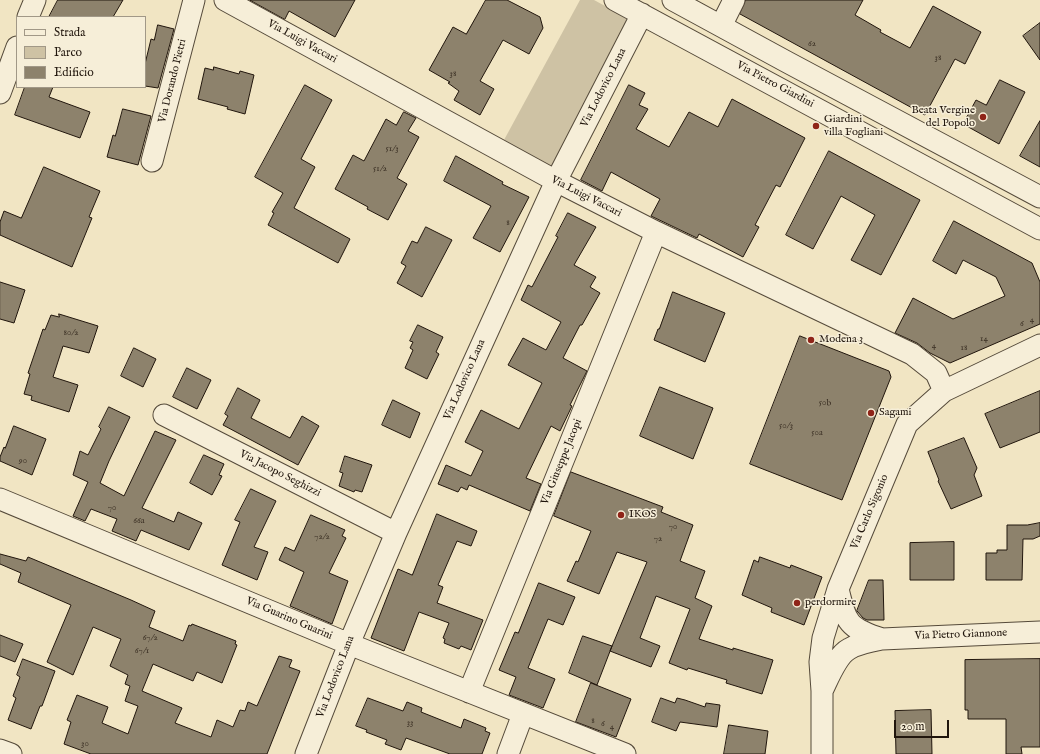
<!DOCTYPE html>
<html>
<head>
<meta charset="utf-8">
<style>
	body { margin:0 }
	#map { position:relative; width:1040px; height:754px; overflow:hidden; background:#f1e5c3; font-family:"IM FELL English",serif }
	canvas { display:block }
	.legend { position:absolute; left:16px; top:16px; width:130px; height:72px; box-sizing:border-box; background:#f6eed8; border:1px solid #a19887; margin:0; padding:5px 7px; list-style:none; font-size:12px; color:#21160d }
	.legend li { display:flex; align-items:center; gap:8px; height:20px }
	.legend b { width:20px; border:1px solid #a19887 }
	.scale { position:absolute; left:894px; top:720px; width:55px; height:18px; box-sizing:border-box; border:2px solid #21160d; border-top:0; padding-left:5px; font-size:12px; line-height:14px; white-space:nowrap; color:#21160d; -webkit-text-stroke:3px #f6eed8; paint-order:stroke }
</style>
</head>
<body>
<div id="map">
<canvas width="1040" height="754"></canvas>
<ul class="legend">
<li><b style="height:5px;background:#f6eed8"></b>Strada</li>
<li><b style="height:11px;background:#cec2a4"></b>Parco</li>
<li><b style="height:11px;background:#8d826c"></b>Edificio</li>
</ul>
<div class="scale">20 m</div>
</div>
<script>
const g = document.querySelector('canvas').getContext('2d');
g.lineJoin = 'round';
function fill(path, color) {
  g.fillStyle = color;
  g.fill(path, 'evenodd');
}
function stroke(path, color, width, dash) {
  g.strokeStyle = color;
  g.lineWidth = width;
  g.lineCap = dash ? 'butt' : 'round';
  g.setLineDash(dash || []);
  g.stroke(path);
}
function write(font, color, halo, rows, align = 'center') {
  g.font = font + ' "IM FELL English",serif';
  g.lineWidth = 3;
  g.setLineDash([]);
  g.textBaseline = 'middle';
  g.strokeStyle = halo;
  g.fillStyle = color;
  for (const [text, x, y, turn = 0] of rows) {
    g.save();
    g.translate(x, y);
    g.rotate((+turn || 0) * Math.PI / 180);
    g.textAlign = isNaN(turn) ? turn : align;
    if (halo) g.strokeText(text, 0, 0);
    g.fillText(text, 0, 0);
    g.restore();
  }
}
fill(new Path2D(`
	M580 0H594L631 20 552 167 504 140Z`), '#cec2a4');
const building = new Path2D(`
	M58 0H123L113 17H49Z
	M250 0H355L335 37 289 11 285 19Z
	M486 0H507L540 17 543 28 529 54 503 40 480 81 494 89 480 115 454 100 459 91 448 83 450 82 429 70 453 27 466 34Z
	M746 0H863L855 15 881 30 880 32 910 48 933 6 981 32 965 64 955 59 925 115 740 14Z
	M1040 23V60L1023 36Z
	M158 25 174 29 158 88 145 86V64L151 39 154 40Z
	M214 67 239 74 240 71 254 75 245 114 227 109 228 107 198 99 205 68 213 70Z
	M1000 80 1025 92 999 144 963 124 976 100 986 105Z
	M305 85 332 100 301 159 315 167 294 208 350 239 338 263 268 225 274 213 272 212 283 193 255 177Z
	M629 85 645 93 639 105 648 109 636 129 669 147 689 112 718 127 732 99 805 138 780 187 776 185 755 225 759 227 743 257 699 234 697 238 651 216 660 199 611 172 602 191 581 180Z
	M25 87H53L49 97 90 112 80 138 15 115Z
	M123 109 151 116 138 165 107 157 113 135 115 136Z
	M404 112 416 118 408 131 419 137 397 178 407 184 388 220 367 209 368 207 335 189 353 155 364 161 386 119 396 125Z
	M1040 121V167L1020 156Z
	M829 151 920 200 881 275 851 260 875 215 841 196 813 249 786 235Z
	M456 156 503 182 502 184 529 197 500 252 473 238 491 206 444 181Z
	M44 167 100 191 89 217 92 218 72 267 0 235V222L4 211 21 218Z
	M568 213 596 227 574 265 596 277 590 287 600 293 582 325H580L563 358 587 371 570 405 572 406 560 431 551 426 526 478 541 484 530 511 469 485 467 490 461 487 458 492 438 484 446 465 471 476 483 451 465 442 481 410 519 429 542 383 508 365 523 338 546 350 561 322 521 300 528 285 532 287 558 237 556 236Z
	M954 221 1032 263 1040 282V324L950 363 930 353 917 343 895 333 913 298 953 319 1005 296 996 277 963 260 956 274 933 261Z
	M426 227 452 240 422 297 397 283 406 266 401 263 412 241 417 243Z
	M0 282 25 290 14 323 0 319Z
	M673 292 725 313 705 362 654 340 658 329H659Z
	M59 314 98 326 89 353 63 346 53 377 78 385 69 412 31 400 32 396 24 394 30 374 28 373 43 329 45 330 51 315 59 317Z
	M418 325 443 337 436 352 439 354 427 379 405 368 413 350 410 348 413 342 410 341Z
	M800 336 889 371 891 377 842 500 750 464Z
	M134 348 156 359 143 387 121 376Z
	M187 368 211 380 197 409 173 397Z
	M660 387 713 408 693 459 640 436Z
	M238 388 260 400 251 418 290 438 302 416 319 426 298 465 223 425 228 416 225 414Z
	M1040 391V432L1000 448 985 414Z
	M393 400 420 413 410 438 382 425Z
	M109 407 130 417 109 461 100 483 124 496 155 431 176 440 142 508 174 522 178 512 202 523 189 550 141 530 136 541 112 531 117 519 91 509 85 521 73 516 88 482 73 475 80 451 88 455 101 429 99 427Z
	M14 426 46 439 32 475 0 461V457L4 447 5 448Z
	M964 438 977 468 974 475 982 496 951 509 938 481 939 480 928 452Z
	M204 455 224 464 219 475 222 476 212 495 190 483Z
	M345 456 372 465 362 492 355 490 354 492 339 486 343 473 340 472Z
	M571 472 663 507 661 512 693 525 680 561 705 571 695 598 712 606 699 639 733 650V648L773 660 762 694 726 683 727 680 688 668 687 670 669 663 690 609 656 596 640 638 660 646 651 667 610 651 647 562 617 552 599 594 567 581 576 561 578 562 591 531 554 516Z
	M251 489 276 501 254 547 268 552 257 580 222 565 240 522 235 520Z
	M437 514 477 531 471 546 457 541 438 585 443 587 437 603 483 620 471 650 461 646 459 649 444 643 445 639 443 638 449 623 419 612 404 651 371 638 398 569 412 575Z
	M311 515 345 530 342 536 346 538 329 573 348 581 332 624 290 606 304 572 279 560 285 547 294 551Z
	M1040 523V536L1033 539H1023L1022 580H986V553H997V550H1007V525H1027Z
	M954 542V580H910V543Z
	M0 554 26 561 28 557 131 600 155 611 149 627 183 641 189 625 191 626 192 624 236 641 235 644 237 645 222 683 197 672 193 681 153 664 142 691 182 708 175 723 211 737 217 720 233 727 240 710 245 711 248 702 257 706 279 656 292 660 289 667 300 671 267 754H91L64 744 71 722 67 720 77 695 108 707 102 723 128 734 138 706 125 701 130 686 125 684 128 675 110 666 121 639 93 627 73 675 47 662 71 605 18 582 21 573 0 564Z
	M760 557 790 568 791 565 822 577 804 625 771 612 772 608 742 595 754 560 758 562Z
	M869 580H883L884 620H867L863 618 857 611Z
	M539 583 575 597 563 625 548 619 528 668 555 679 543 708 509 695 516 677 499 670 515 632 518 633Z
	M0 635 23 644 15 662 0 656Z
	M583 636 612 646 597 685 569 673Z
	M23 659 55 671 42 706H40L31 729 8 720 16 698 13 696 20 677 17 675Z
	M1040 659V747H1021L1022 754H1006V719H968V710H965V660Z
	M591 683 631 699 616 737 576 722Z
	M368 698 403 711 407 702 422 708 421 712 461 728 464 719 486 728 485 731 490 733 482 754H450L406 738 401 750 385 744 387 740 366 732 367 730 356 726Z
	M661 698 675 703 677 698 685 700 705 707 706 703 720 705 717 727 680 722 676 731 652 722Z
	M931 710 932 754H896L895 711Z
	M729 725 768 731 765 754H724Z`);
fill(building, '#8d826c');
stroke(building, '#21160d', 1);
const minor = new Path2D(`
	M225 0 556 181 656 232 912 354 936 373 944 391
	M615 0 1040 229
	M673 0 787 62 1040 197
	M28 17 35 0
	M721 26 734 0
	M0 93 17 47
	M152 161 194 0
	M164 415 396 533
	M0 499 349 644 625 754
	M838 589C846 623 848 628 882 639
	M822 691C828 679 837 655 849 649 859 643 871 641 882 639L1040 632
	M469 692 656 232
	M0 750 11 754
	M306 754 349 644 396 533 556 181 642 14
	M508 754 523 714
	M822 754V691L820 662 823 638 838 589 907 424 944 391 1040 345`);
stroke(minor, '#554a3a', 23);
stroke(minor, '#f6eed8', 21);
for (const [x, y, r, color] of [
	[983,117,4,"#8f2418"],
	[816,126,4,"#8f2418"],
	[811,340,4,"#8f2418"],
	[871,413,4,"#8f2418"],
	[621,515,4,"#8f2418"],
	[797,603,4,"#8f2418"]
]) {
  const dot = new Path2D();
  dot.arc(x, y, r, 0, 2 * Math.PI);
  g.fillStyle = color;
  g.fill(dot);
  stroke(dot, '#f6eed8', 1.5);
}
write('9px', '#3c3125', null, [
	["62",812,44],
	["38",938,58],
	["38",453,74],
	["51/3",392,149],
	["51/2",380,169],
	["8",508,223],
	["4",1032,320],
	["6",1022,324],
	["80/2",71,333],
	["14",984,339],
	["4",934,346],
	["18",964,348],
	["50b",825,403],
	["50/3",786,426],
	["50a",817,433],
	["90",23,461],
	["70",112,508],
	["66a",139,521],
	["70",673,527],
	["72/2",322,537],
	["72",658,539],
	["67/2",150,638],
	["67/1",142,651],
	["8",593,721],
	["33",410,723],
	["6",603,724],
	["4",612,727],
	["30",85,744]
]);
write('11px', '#21160d', '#f6eed8', [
	["Via Luigi Vaccari",302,42,29],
	["Via Dorando Pietri",173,81,-76],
	["Via Pietro Giardini",775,85,28],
	["Via Lodovico Lana",604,88,-63],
	["Via Luigi Vaccari",586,197,27],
	["Via Lodovico Lana",465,380,-66],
	["Via Giuseppe Jacopi",562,462,-68],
	["Via Jacopo Seghizzi",280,474,27],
	["Via Carlo Sigonio",870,512,-67],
	["Via Guarino Guarini",289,619,23],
	["Via Pietro Giannone",961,635,-2],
	["Via Lodovico Lana",336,677,-69]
]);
write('11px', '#21160d', '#f6eed8', [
	["Beata Vergine",975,111,"right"],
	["del Popolo",975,124,"right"],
	["Giardini",824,120],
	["villa Fogliani",824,133],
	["Modena 3",819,340],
	["Sagami",879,413],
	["IKOS",629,515],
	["perdormire",805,603]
], 'left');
</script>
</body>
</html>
